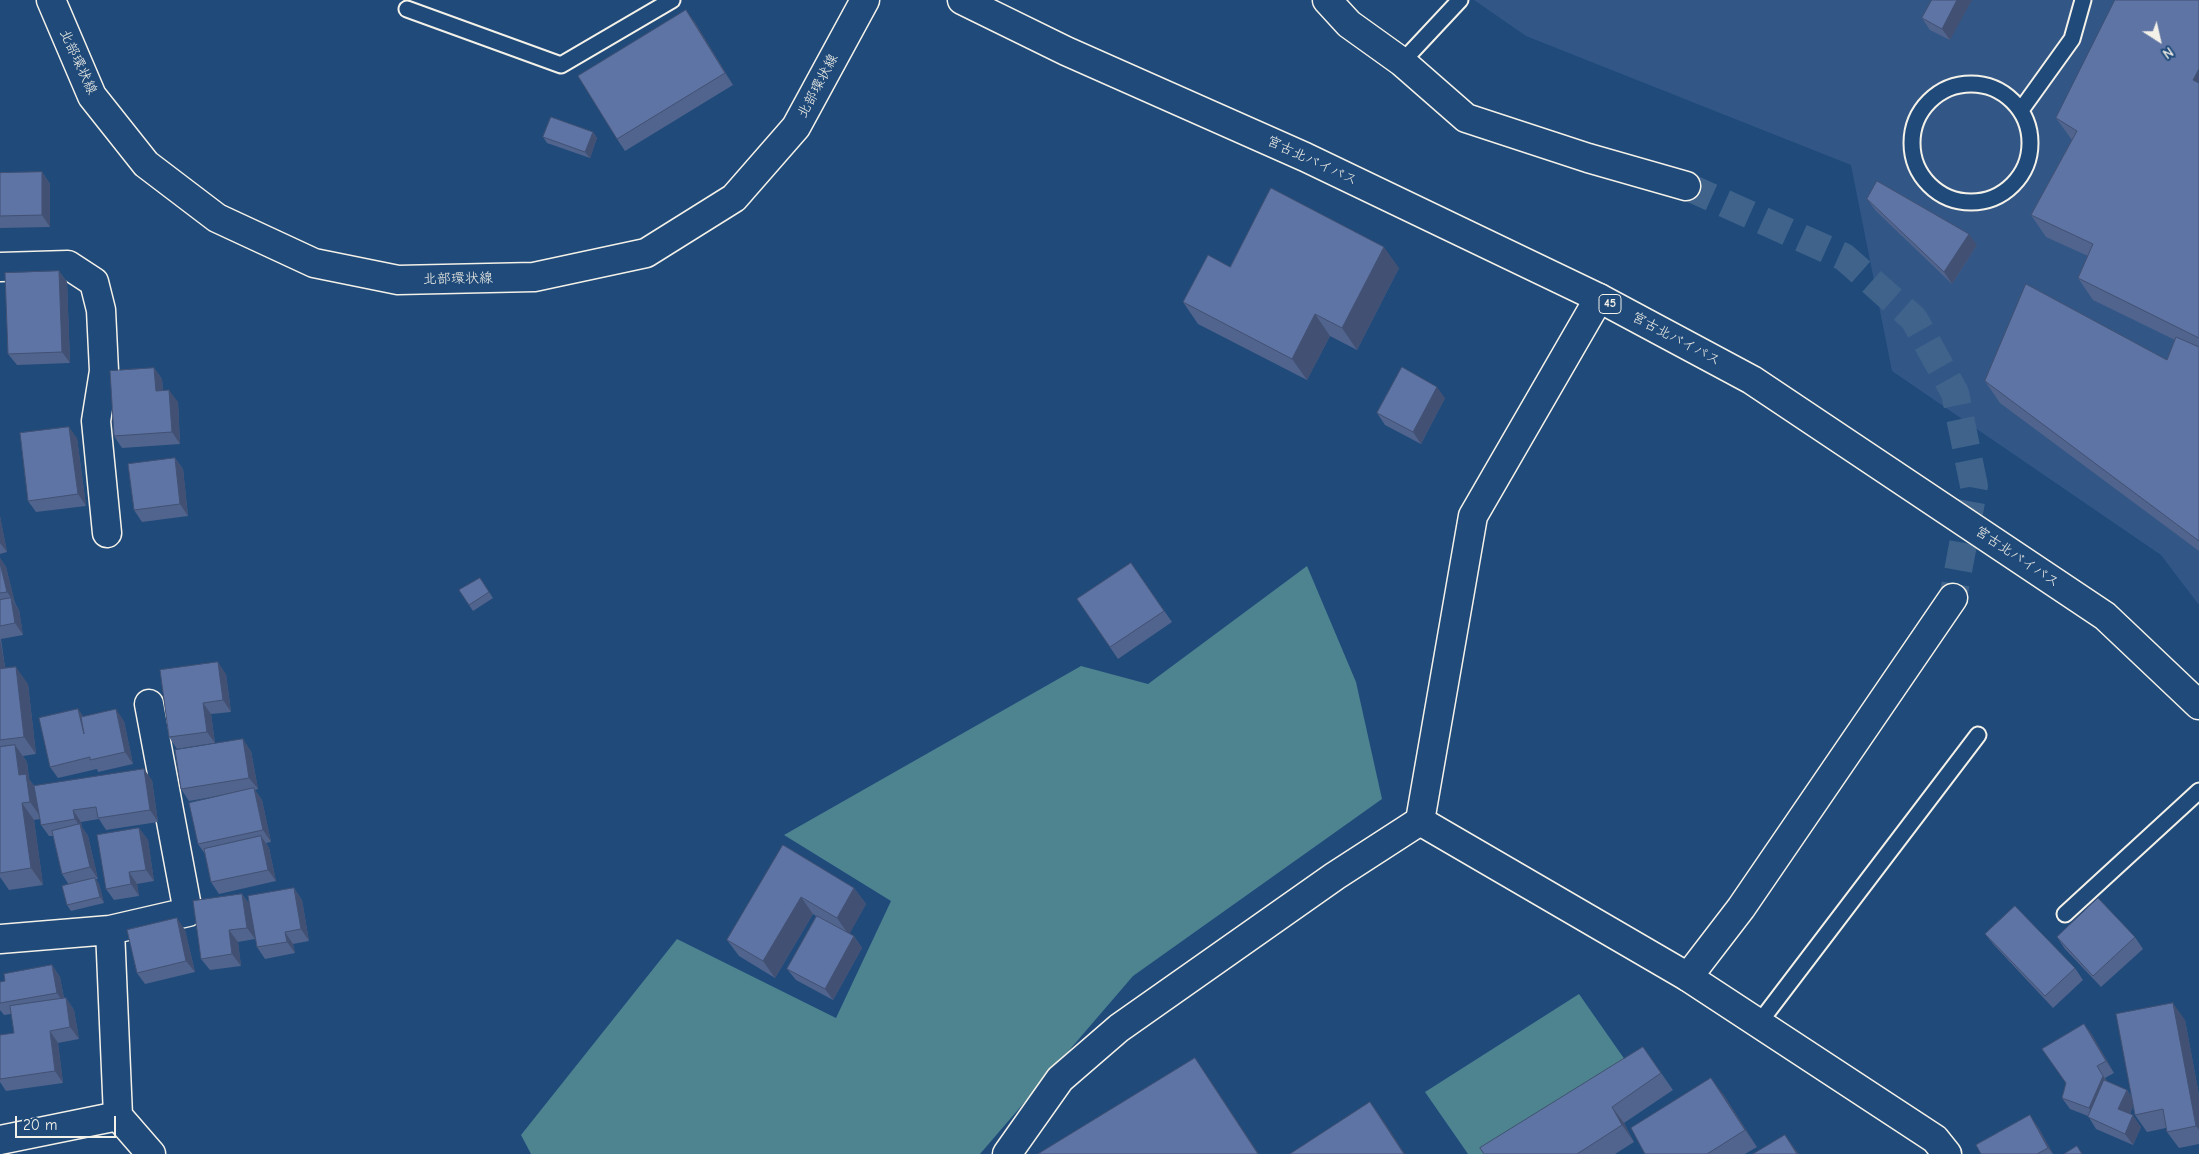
<!DOCTYPE html>
<html>
<head>
<meta charset="utf-8">
<style>
	body { margin:0 }
	#map { position:relative; width:2199px; height:1154px; overflow:hidden; background:#1f4a7a; font-family:"Comic Neue",sans-serif }
	canvas { display:block }
	.north { position:absolute; left:2134px; top:15px; width:50px; height:50px; -webkit-text-stroke:4px #1f4a7a; paint-order:stroke; rotate:145deg; font-size:14px; font-weight:700; line-height:20px; text-align:center; color:#f4f1e8 }
	.north::after { content:''; display:block; margin:auto; width:18px; height:22px; background:#f4f1e8; clip-path:polygon(50% 0,100% 100%,50% 72%,0 100%) }
	.scale { position:absolute; left:15px; top:1116px; width:101px; height:22px; box-sizing:border-box; border:2px solid #f4f1e8; border-top:0; padding-left:6px; font-size:15px; line-height:18px; white-space:nowrap; color:#f4f1e8; -webkit-text-stroke:4px #1f4a7a; paint-order:stroke }
</style>
</head>
<body>
<div id="map">
<canvas width="2199" height="1154"></canvas>
<div class="north">N</div>
<div class="scale">20 m</div>
</div>
<script>
const g = document.querySelector('canvas').getContext('2d');
g.lineJoin = 'round';
function fill(path, color) {
  g.fillStyle = color;
  g.fill(path, 'evenodd');
}
function stroke(path, color, width, dash) {
  g.strokeStyle = color;
  g.lineWidth = width;
  g.lineCap = dash ? 'butt' : 'round';
  g.setLineDash(dash || []);
  g.stroke(path);
}
function write(font, color, halo, rows, align = 'center') {
  g.font = font + ' "Comic Neue","Klee One",sans-serif';
  g.lineWidth = 4.5;
  g.setLineDash([]);
  g.textBaseline = 'middle';
  g.strokeStyle = halo;
  g.fillStyle = color;
  for (const [text, x, y, turn = 0] of rows) {
    g.save();
    g.translate(x, y);
    g.rotate((+turn || 0) * Math.PI / 180);
    g.textAlign = isNaN(turn) ? turn : align;
    if (halo) g.strokeText(text, 0, 0);
    g.fillText(text, 0, 0);
    g.restore();
  }
}
fill(new Path2D(`
	M1474 0H2199V605L2161 555 1892 371 1851 165 1526 36Z`), '#325787');
fill(new Path2D(`
	M1307 566 1356 682 1382 799 1133 976 980 1154H531L521 1135 677 939 836 1018 891 901 784 835 1081 666 1148 684Z
	M1579 994 1630 1067 1497 1154H1468L1425 1092Z`), '#4e8390');
stroke(new Path2D(`
	M1686 186 1844 257 1914 319 1955 393 1974 486 1953 598`), '#3f638a', 28, [28, 14]);
const lane = new Path2D(`
	M407 9 561 65 672 0
	M1402 62 1460 0
	M1912 143a59 59 0 1 1 118 0a59 59 0 1 1-118 0Z
	M2021 110 2072 39 2083 0
	M2065 914 2199 791
	M1759 1023 1978 735`);
const street = new Path2D(`
	M0 267 68 265 94 282 101 310 104 371 96 421 107 533
	M0 939 110 930 188 912 149 704
	M1688 977 1935 1139 1947 1154
	M118 1116 151 1154
	M0 1140 118 1116 110 930
	M1007 1154 1060 1079 1119 1028 1335 876 1420 821`);
const secondary = new Path2D(`
	M51 0 92 96 146 164 217 218 314 263 398 280 534 277 646 253 734 198 796 127 865 0
	M1327 0 1349 24 1402 62 1466 118 1588 158 1686 186
	M1599 298 1473 516 1420 821 1688 977 1741 908 1953 598`);
const highway = new Path2D(`
	M962 0 1066 51 1305 157 1599 298 1752 380 2105 616 2199 705`);
stroke(lane, '#f4f1e8', 19);
stroke(street, '#f4f1e8', 31);
stroke(secondary, '#f4f1e8', 31);
stroke(highway, '#f4f1e8', 31);
stroke(lane, '#1f4a7a', 15);
stroke(street, '#1f4a7a', 28);
stroke(secondary, '#1f4a7a', 28);
stroke(highway, '#1f4a7a', 28);
fill(new Path2D(`
	M1932 0 1950 40 1930 30 1922 18Z
	M2199 0V551L2000 403 1985 381 2167 360 2175 340 2093 300 2078 278 2088 256 2046 237 2031 215 2072 140 2056 118Z
	M694 21 733 85 625 151 617 139Z
	M593 132 597 138 590 158 547 143 543 137Z
	M42 172 50 184V227L0 228V173Z
	M1867 199 1977 245 1952 284 1876 211Z
	M1399 268 1357 350 1330 336 1307 380 1198 324 1183 302Z
	M59 271 67 282 70 363 17 365 8 354Z
	M154 368 162 379 163 390 178 402 180 444 122 448 114 436Z
	M1445 398 1421 444 1385 425 1377 413Z
	M77 438 86 506 36 512 28 501Z
	M175 458 183 469 188 516 142 522 134 510Z
	M0 516 7 552 0 554Z
	M0 558 6 567 15 603 19 610 23 635 1 639 5 667 28 684 36 754 23 756 27 762 29 779 35 787 152 780 158 822 106 830 99 819 81 822 82 827 88 836 98 879H96L99 884 104 903 71 911 67 905 69 885 62 874 53 836H49L41 825 40 819 34 820 43 885 9 890 0 877Z
	M1131 563 1172 622 1118 659 1077 599Z
	M480 578 493 598 473 611 469 605Z
	M226 674 231 712 211 714 215 743 177 749 169 737Z
	M78 709 83 717 124 721 133 764 98 772 97 769 58 778 50 767Z
	M251 751 258 789 255 790 262 800 271 842 266 843 269 848 276 881 219 894 211 882 205 854 198 844 224 795 189 801 181 789Z
	M139 828 148 840 154 881 137 884 139 896 114 900 106 889Z
	M783 845 854 888 866 904 849 934 854 936 862 948 833 1000 796 980 787 969 816 916 813 914 775 978 739 956 727 940Z
	M294 888 302 900 309 941 293 944 295 953 265 959 257 947 250 907 255 939 238 942 241 966 210 970 201 959 242 894 250 905Z
	M185 930 195 972 145 984 137 973Z
	M1985 934 2075 968 2083 980 2053 1008 1994 945Z
	M2057 937H2135L2143 949 2101 987 2065 949Z
	M52 965 60 977 64 998H66L74 1010 79 1039 58 1043 63 1083 6 1091 0 1082V1035L14 1033 11 1014 4 1015 0 1010V982L5 981Z
	M2185 1020 2199 1095V1144L2179 1148 2167 1132 2166 1128 2147 1132 2135 1115 2133 1106 2130 1114 2141 1127 2133 1145 2096 1129 2088 1116 2070 1109 2062 1098 2084 1024 2092 1035 2114 1073 2105 1078 2107 1081 2127 1090 2131 1096Z
	M1643 1047 1673 1090 1624 1123 1634 1142 1615 1154H1484Z
	M1723 1094 1757 1147 1745 1154H1645Z
	M2038 1127 2053 1154H1981Z`), '#51648d');
fill(new Path2D(`
	M1957 0H1972L1950 40 1942 29Z
	M686 10 694 21 733 85 725 73Z
	M2199 69V88L2193 80Z
	M593 132 597 138 590 158 585 152Z
	M42 172 50 184V227L42 215Z
	M1969 234 1977 245 1952 284 1944 272Z
	M1384 247 1399 268 1357 350 1342 328Z
	M59 271 67 282 70 363 62 352Z
	M1315 314 1330 336 1307 380 1292 359Z
	M154 368 162 379 164 402 156 391Z
	M1437 387 1445 398 1421 444 1413 432Z
	M169 390 178 402 180 444 172 432Z
	M69 427 77 438 86 506 78 494Z
	M175 458 183 469 188 516 180 504Z
	M0 516 7 552 0 543Z
	M0 558 6 567 15 603 7 592 0 563Z
	M11 598 19 610 23 635 15 623Z
	M0 638 5 667 11 675 0 673Z
	M218 662 226 674 231 712 223 700Z
	M16 667 28 684 36 754 24 737Z
	M203 703 211 714 215 743 207 732Z
	M78 709 86 720 84 734Z
	M116 709 124 721 133 764 125 752Z
	M243 739 251 751 258 789 249 778Z
	M15 745 27 762 29 779 38 791 42 819 30 802 19 775Z
	M144 769 152 780 158 822 150 810Z
	M254 788 262 800 271 842 263 830Z
	M22 803 34 820 43 885 31 868Z
	M73 810 81 822 82 827 88 836 98 879 90 867 81 829 75 819Z
	M139 828 148 840 154 881 146 870Z
	M261 836 269 848 276 881 268 870Z
	M129 872 137 884 139 896 131 884Z
	M95 878 99 884 104 903 100 897Z
	M294 888 302 900 309 941 301 929Z
	M854 888 866 904 849 935 837 918Z
	M242 894 250 905 255 939 247 928Z
	M801 897 813 914 775 978 763 961Z
	M177 918 185 930 195 972 186 961Z
	M229 930 238 942 241 966 232 954Z
	M285 932 293 944 295 953 287 942Z
	M854 936 862 948 833 1000 825 989Z
	M52 965 60 977 65 1005 57 993Z
	M66 998 74 1010 79 1039 70 1027Z
	M2173 1003 2185 1020 2199 1095V1130L2196 1126Z
	M2084 1024 2092 1035 2114 1073 2106 1061Z
	M50 1031 58 1043 63 1083 55 1071Z
	M1195 1058 1210 1080 1259 1154H1258Z
	M2103 1076 2111 1087 2097 1120 2089 1108Z
	M1711 1078 1723 1094 1757 1147 1745 1130Z
	M2127 1090 2135 1102 2127 1120 2118 1109Z
	M1370 1102 1385 1123 1405 1154H1404Z
	M1612 1107 1624 1123 1634 1142 1622 1125Z
	M2030 1115 2038 1127 2053 1154 2048 1148Z
	M2133 1115 2141 1127 2133 1145 2125 1134Z
	M1785 1135 1799 1154H1797Z`), '#425173');
const building = new Path2D(`
	M1932 0H1957L1942 29 1922 18Z
	M2115 0H2199V69L2193 80 2199 83V338L2078 278 2093 244 2031 215 2077 131 2056 118Z
	M686 10 725 73 617 139 578 76Z
	M551 117 593 132 585 152 543 137Z
	M42 172V215L0 216V173Z
	M1877 181 1969 234 1944 272 1867 199Z
	M1271 188 1384 247 1342 328 1315 314 1292 359 1183 302 1208 255 1230 267Z
	M59 271 62 352 8 354 5 273Z
	M2026 284 2167 360 2176 337 2199 347V541L1985 381Z
	M1402 367 1437 387 1413 432 1377 413Z
	M154 368 156 391 169 390 172 432 114 436 110 371Z
	M69 427 78 494 28 501 20 433Z
	M175 458 180 504 134 510 128 464Z
	M0 563 7 592 0 593Z
	M1131 563 1164 611 1110 647 1077 599Z
	M480 578 489 592 469 605 459 590Z
	M11 598 15 623 0 626V600Z
	M218 662 223 700 203 703 207 732 169 737 160 670Z
	M16 667 24 737 0 740V669Z
	M78 709 84 734 81 717 116 709 125 752 90 760V757L50 767 39 718Z
	M243 739 249 778 181 789 175 750Z
	M15 745 19 775 26 774 30 802 22 803 31 868 0 873V747Z
	M144 769 150 810 98 818 96 807 73 810 75 819 41 825 34 786Z
	M254 788 263 830 198 844 189 803Z
	M80 824 90 867 62 874 52 831Z
	M139 828 146 870 129 872 131 884 106 889 97 835Z
	M261 836 268 870 211 882 204 849Z
	M783 845 854 888 837 918 801 897 763 961 727 940Z
	M95 878 100 897 67 905 62 886Z
	M294 888 301 929 285 932 287 942 257 947 248 896Z
	M242 894 247 928 229 930 232 954 201 959 193 901Z
	M2098 898 2135 937 2093 976 2057 937Z
	M2015 906 2075 968 2045 996 1985 934Z
	M817 916 854 936 825 989 787 969Z
	M177 918 186 961 137 973 127 930Z
	M52 965 57 993 0 1003V982L5 981 4 974Z
	M66 998 70 1027 50 1031 55 1071 0 1079V1035L14 1033 10 1006Z
	M2173 1003 2196 1126 2167 1132 2163 1109 2135 1115 2116 1014Z
	M2084 1024 2106 1061 2097 1066 2103 1076 2089 1108 2062 1098 2066 1083 2042 1049Z
	M1643 1047 1661 1073 1612 1107 1622 1125 1577 1154H1484L1480 1148Z
	M1195 1058 1258 1154H1038Z
	M1711 1078 1745 1130 1707 1154H1645L1631 1128Z
	M2104 1080 2127 1090 2118 1109 2133 1115 2125 1134 2088 1117Z
	M1370 1102 1404 1154H1290Z
	M2030 1115 2048 1148 2037 1154H1981L1976 1145Z
	M1785 1135 1797 1154H1753Z
	M2077 1146 2082 1154H2064Z`);
fill(building, '#5e74a4');
stroke(building, '#425173', 1);
for (const [x, y, w] of [
	[1610,304,22]
]) {
  const box = new Path2D();
  box.roundRect(x - w / 2, y - 9.5, w, 19, 4);
  g.fillStyle = '#1f4a7a';
  g.fill(box);
  stroke(box, '#f4f1e8', 1);
}
write('bold 12px', '#f4f1e8', null, [
	["45",1610,304]
]);
write('14px', '#f4f1e8', '#1f4a7a', [
	["北部環状線",78,62,65],
	["北部環状線",818,86,-62],
	["宮古北バイパス",1312,161,25],
	["北部環状線",458,279,-1],
	["宮古北バイパス",1676,339,28],
	["宮古北バイパス",2017,557,34]
]);
</script>
</body>
</html>
